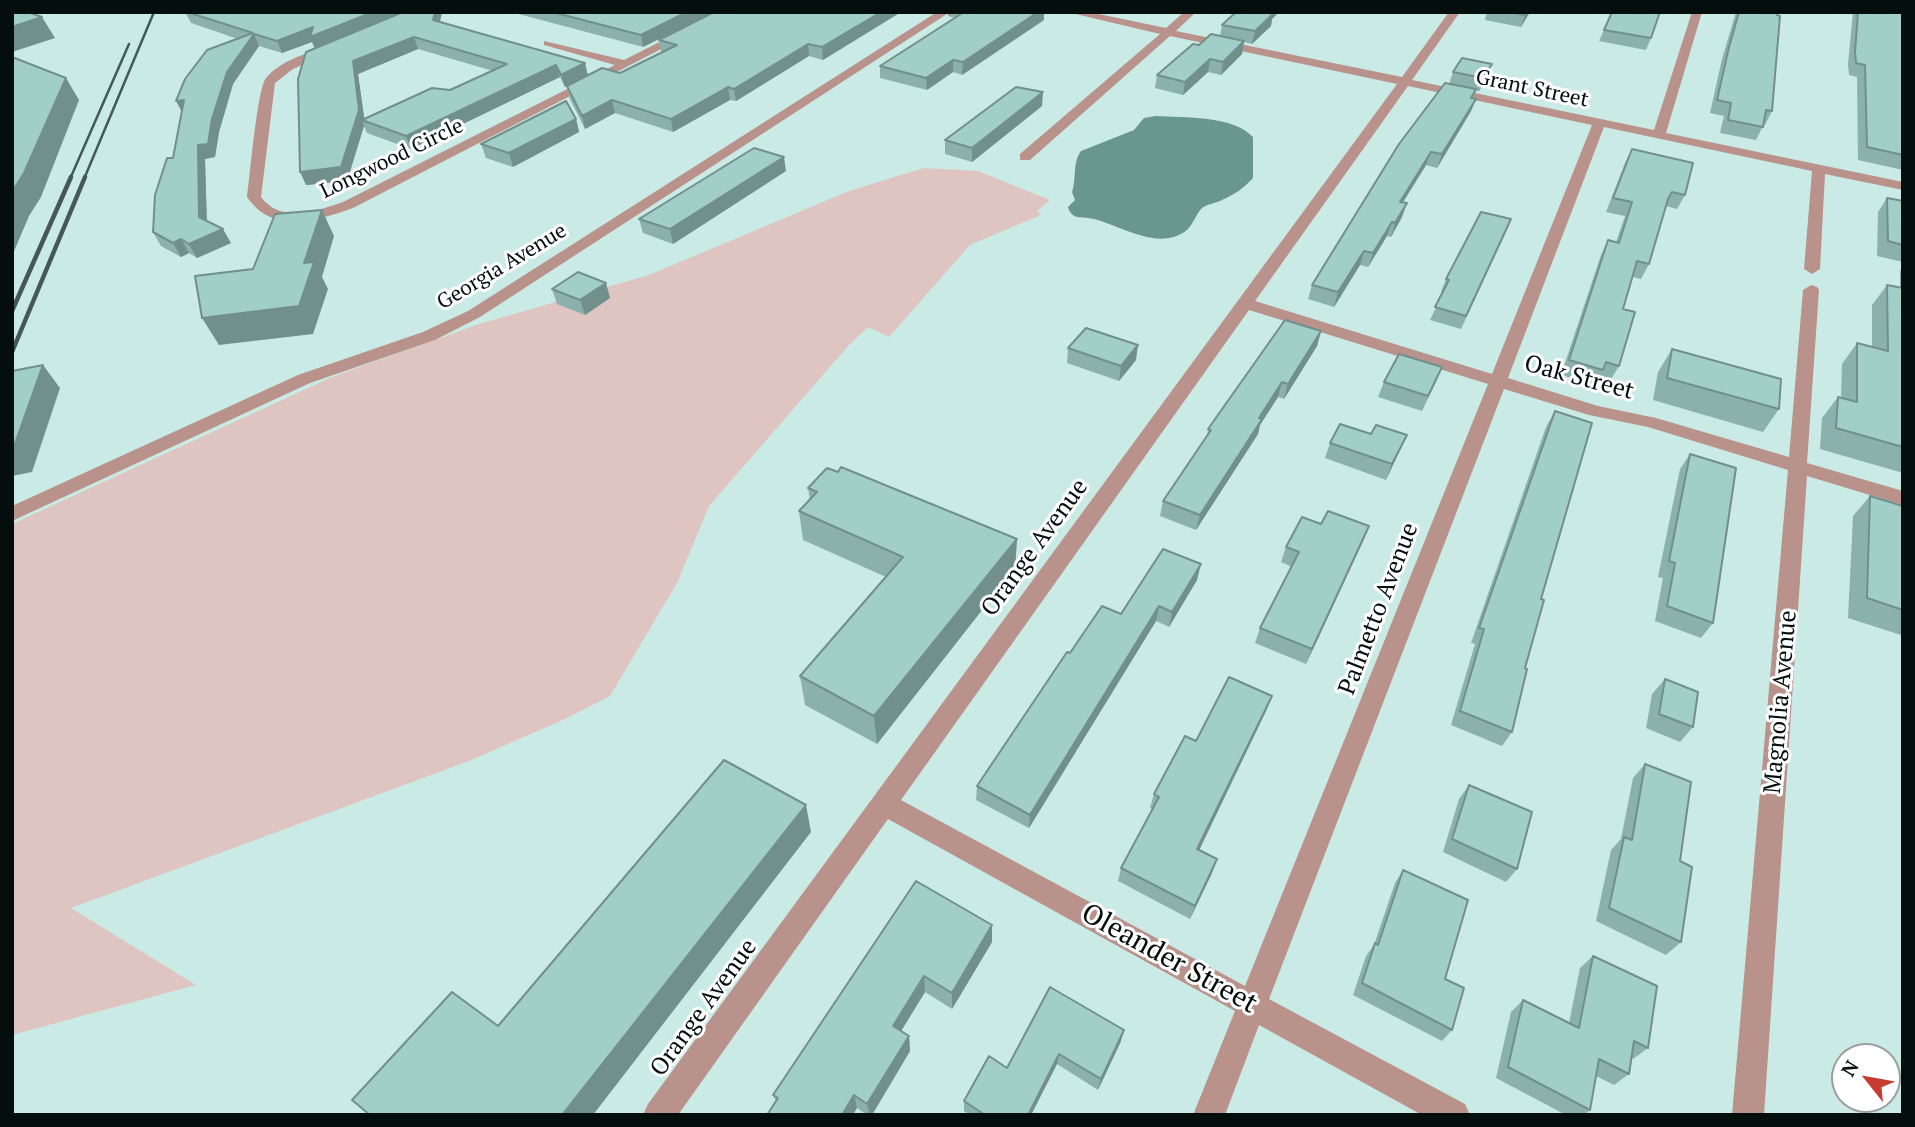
<!DOCTYPE html>
<html>
<head>
<meta charset="utf-8">
<style>
	body { margin:0 }
	#map { position:relative; width:1915px; height:1127px; overflow:hidden; background:#caebe5; font-family:"PT Serif",serif }
	canvas { display:block }
	.frame { position:absolute; inset:0; border:14px solid #040f0d; pointer-events:none }
	.north { position:absolute; left:1831px; top:1043px; width:70px; height:70px; box-sizing:border-box; background:#fff; border:2px solid #9b9f9e; border-radius:50%; rotate:301deg; font-size:19px; font-weight:700; line-height:28px; text-align:center; color:#040f0d }
	.north::after { content:''; display:block; margin:auto; width:24px; height:32px; background:#c83b30; clip-path:polygon(50% 0,100% 100%,50% 72%,0 100%) }
</style>
</head>
<body>
<div id="map">
<canvas width="1915" height="1127"></canvas>
<div class="frame"></div>
<div class="north">N</div>
</div>
<script>
const g = document.querySelector('canvas').getContext('2d');
g.lineJoin = 'round';
function fill(path, color) {
  g.fillStyle = color;
  g.fill(path, 'evenodd');
}
function stroke(path, color, width, dash) {
  g.strokeStyle = color;
  g.lineWidth = width;
  g.lineCap = dash ? 'butt' : 'round';
  g.setLineDash(dash || []);
  g.stroke(path);
}
function write(font, color, halo, rows, align = 'center') {
  g.font = font + ' "PT Serif",serif';
  g.lineWidth = 6;
  g.setLineDash([]);
  g.textBaseline = 'middle';
  g.strokeStyle = halo;
  g.fillStyle = color;
  for (const [text, x, y, turn = 0] of rows) {
    g.save();
    g.translate(x, y);
    g.rotate((+turn || 0) * Math.PI / 180);
    g.textAlign = isNaN(turn) ? turn : align;
    if (halo) g.strokeText(text, 0, 0);
    g.fillText(text, 0, 0);
    g.restore();
  }
}
fill(new Path2D(`
	M924 168 978 171 1050 200 1037 211 1041 215 970 245 889 337 868 327 849 345 709 506 677 583 610 696 565 719 469 761 71 908 196 985 12 1035V524L332 377 479 324 649 275 849 191Z`), '#dec5c1');
fill(new Path2D(`
	M1156 116C1185 118 1232 115 1253 137V178C1244 188 1234 195 1222 200 1217 203 1207 204 1202 208 1196 214 1194 223 1187 230 1159 252 1122 226 1094 219 1083 216 1072 221 1068 207L1075 200 1072 192C1077 178 1072 163 1081 151L1134 130 1144 118Z`), '#6a9690');
fill(new Path2D(`
	M719 12H733L353 208C316 221 273 235 247 197 250 177 257 89 266 78 280 61 308 52 329 47L335 50 293 69 275 83 261 197C281 224 316 211 343 202L615 65 544 45V41L624 60Z
	M937 12H950L480 317 435 340 310 383 12 521V506L298 375 423 332 468 311Z
	M1067 12H1089L1166 28 1184 12H1196L1176 31 1402 77 1449 12H1460L1412 80 1654 130 1692 12H1702L1666 133 1903 182V190L1825 174 1820 269 1812 274 1804 269 1812 171 1604 127 1508 378 1598 406 1656 418 1789 457 1803 290 1811 285 1817 287 1819 290 1807 463 1903 491V505L1807 476 1764 1115H1732L1788 470 1648 427 1589 415 1504 389 1269 999 1465 1104 1470 1115H1422L1259 1025 1225 1115H1193L1235 1011 888 819 678 1115H643L648 1104 1397 84 1170 36 1030 160H1020V154L1160 34ZM1408 86 1592 125 1492 374 1255 301ZM1249 310 1488 384 1245 986 901 800Z`), '#ba928c');
stroke(new Path2D(`
	M70 179 129 44
	M84 179 154 12`), '#465855', 2.5);
stroke(new Path2D(`
	M12 311 71 177
	M12 352 85 177`), '#465855', 4.5);
fill(new Path2D(`
	M185 12H442L440 22 585 63 588 76 620 73 661 52 659 40 714 12H901L823 60 809 56 736 101 730 100 673 132 615 113 585 129 570 99 567 86 565 87 560 77 411 149 367 133 364 126 347 181 306 185 315 48 312 42 282 53 259 46 233 84 219 132 215 157 205 159 207 221 231 243 197 258 189 253 181 257 161 246 153 232 173 158 182 110 176 101 238 39 191 23ZM418 49 493 71 450 90 364 119 358 74Z
	M511 12H713L643 47Z
	M948 12H1044V20L962 75 953 72 927 90 880 78V66L955 18 948 16Z
	M1236 12H1279L1272 19 1271 26 1252 44 1244 42 1242 54 1221 75 1208 72 1183 95 1155 88 1157 75 1199 45 1220 36 1222 25Z
	M1487 12H1530L1521 27 1485 20Z
	M1612 12 1651 38 1646 50 1599 41Z
	M1736 12H1778L1772 111 1765 125 1764 124 1756 140 1720 133 1724 116 1710 113 1722 59Z
	M1853 12H1903V170L1858 160 1857 77 1849 75 1848 64Z
	M1453 72 1487 77 1479 91H1476L1473 98 1476 99 1471 111 1437 168 1426 165 1403 202 1402 217 1391 237 1387 236 1368 267 1360 265 1334 307 1308 299 1312 285 1449 84Z
	M1042 106 972 162 945 154V140Z
	M576 119 579 132 513 167 486 158 481 144Z
	M1632 149 1685 195 1677 209 1666 206 1649 264 1641 279 1633 277 1623 309 1619 366 1610 381 1599 378 1595 385 1561 375 1601 255 1608 240 1616 242 1625 216 1606 212 1625 163Z
	M786 171 673 244 643 233 639 219Z
	M1887 198 1903 201V262L1877 256 1878 212Z
	M1506 232 1461 329 1430 320 1443 292H1441L1446 279Z
	M1903 267V473L1820 449 1822 418 1838 397 1841 398 1842 364 1857 343 1872 347V305L1887 285 1900 288V271Z
	M552 289 610 298 585 315 557 304Z
	M1321 331 1317 346 1284 399 1278 397 1260 425 1258 434 1196 530 1160 516 1163 501 1207 437 1208 429Z
	M1068 348 1136 360 1119 381 1067 363Z
	M1672 349 1779 409 1763 432 1653 400 1658 372Z
	M1384 382H1436L1422 411 1378 397Z
	M1555 411 1541 599 1525 668 1512 732 1502 746 1451 725 1475 644 1471 643 1546 427Z
	M1371 434 1407 435 1386 480 1325 458 1330 443Z
	M1690 454 1713 623 1701 638 1655 621 1663 578 1658 577 1680 469Z
	M808 488 1017 539 1015 568 877 744 805 705 800 676 886 577 803 540 799 511 810 500Z
	M1870 496 1903 506V655L1902 654 1901 635 1848 618 1853 516Z
	M1321 524 1363 541 1306 664 1255 643 1260 628 1292 567 1281 562 1286 547Z
	M1197 580 1169 627 1156 621 1029 828 976 800 977 786 1070 653 1121 614Z
	M1665 679 1693 727 1680 742 1646 728 1652 694Z
	M1266 711 1199 850 1212 873 1190 919 1118 881 1121 868 1152 809 1150 808 1154 794 1196 741Z
	M1645 764 1680 861 1681 942 1666 955 1596 921 1611 850 1621 839 1633 778Z
	M1469 785 1517 869 1506 882 1443 852 1459 799Z
	M1403 870 1445 979 1452 1030 1442 1041 1353 995 1366 956 1374 945 1395 883Z
	M916 881 992 942 952 1009 925 992 901 1031 909 1036 910 1051 872 1115H867L857 1108 776 1101 773 1095Z
	M1593 956 1648 1048 1633 1059 1631 1058 1629 1074 1614 1085 1596 1076 1590 1110 1584 1115H1566L1496 1078 1511 1012 1523 1000 1569 1023 1580 968Z
	M1050 987 1121 1041 1098 1090 1057 1064 1031 1115H969L964 1111V1101L1007 1068Z`), '#8ab1ab');
fill(new Path2D(`
	M373 12H406L315 49 312 42 282 53 277 41 313 27Z
	M435 12H442L437 32 433 20Z
	M687 12H713L643 47 641 35Z
	M881 12H901L823 60 822 47Z
	M1038 12H1044V20L962 75 963 62Z
	M1269 12H1279L1272 19 1271 26 1252 44 1255 31Z
	M1527 12H1530L1521 27 1525 15Z
	M42 17 55 38 12 52V27Z
	M254 34 259 46 233 84 219 132 215 157 205 159 207 231 199 217 198 145 212 119 227 72Z
	M414 37 418 49 358 74 365 123 362 120 364 126 347 181 306 185 300 172 353 61Z
	M1244 41 1242 54 1221 75 1223 62Z
	M808 44 809 56 736 101 734 89Z
	M1210 59 1208 72 1183 95 1185 82Z
	M953 60V72L927 90 926 78Z
	M585 63 588 76 565 87 561 75Z
	M1492 64 1487 77 1479 91 1483 78Z
	M556 65 560 77 411 149 406 136Z
	M66 78 79 100 41 197 29 216 12 256V192Z
	M728 87 730 100 673 132 671 119Z
	M1043 92 1042 106 972 162V148Z
	M1476 99 1471 111 1437 168 1442 154Z
	M184 100 183 114 176 101Z
	M612 100 615 113 585 129 582 116Z
	M576 119 579 132 513 167 509 153Z
	M1431 152 1426 165 1395 215 1400 202Z
	M784 157 786 171 673 244 670 229Z
	M1407 203 1402 217 1391 237 1395 223Z
	M322 210 334 236 322 277 328 289 313 334 219 345 202 318 304 263Z
	M1392 222 1387 236 1368 267 1373 253Z
	M223 229 231 243 197 258 189 244Z
	M181 239 189 253 181 257 173 243Z
	M1364 251 1360 265 1334 307 1338 292Z
	M606 283 610 298 585 315 580 300Z
	M1321 331 1317 346 1284 399 1288 384Z
	M1138 345 1136 360 1119 381 1121 366Z
	M43 365 60 388 32 472 12 476V449Z
	M1282 382 1278 397 1260 425 1258 434 1196 530 1200 515Z
	M1407 435 1386 480 1392 464Z
	M1369 526 1363 541 1306 664 1312 649Z
	M1017 539 1015 568 877 744 874 716Z
	M1201 564 1197 580 1169 627 1172 612Z
	M1159 606 1156 621 1029 828 1030 815Z
	M1272 696 1266 711 1193 863 1197 849Z
	M806 805 811 832 593 1115H562Z
	M1217 859 1212 873 1190 919 1195 906Z
	M992 925V942L952 1009V993Z
	M924 976 925 992 895 1041 893 1026Z
	M1124 1030 1121 1041 1098 1090 1101 1079Z
	M909 1036 910 1051 872 1115H870L867 1104Z
	M1059 1054 1057 1064 1031 1115H1028Z
	M854 1095 857 1108 853 1115H842Z`), '#71908b');
const building = new Path2D(`
	M12 12H28L42 17 12 27Z
	M187 12H373L310 37 313 27 277 41 254 34 227 72 212 119 208 144 198 145 199 217 223 229 189 244 181 239 173 243 153 232 155 195 167 158H173L184 100 176 101 185 79 207 50 253 33Z
	M403 12H435L433 20 585 63 561 75 556 65 406 136 362 120 432 88 450 90 507 64 414 37 353 61 359 110 341 167 300 172 298 79 306 52Z
	M552 12H687L641 35Z
	M714 12H881L822 47 808 44 734 89 728 87 671 119 612 100 582 116 567 86 602 68 620 73 677 45 659 40Z
	M964 12H1038L963 62 953 60 926 78 880 66Z
	M1236 12H1269L1268 13 1273 14 1255 31 1222 25Z
	M1508 12H1527L1525 15Z
	M1612 12H1660L1651 38 1604 30Z
	M1739 12H1778L1777 15 1780 16 1772 111 1766 110 1763 127 1728 120 1731 103 1717 100 1729 47Z
	M1858 12H1903V155L1867 147 1865 65 1856 63 1855 52Z
	M1211 34 1244 41 1223 62 1210 59 1185 82 1157 75 1193 44 1199 45Z
	M12 57 66 78 24 173 12 192Z
	M1462 58 1492 64 1483 78 1453 72Z
	M1445 83 1476 89 1471 98 1476 99 1442 154 1431 152 1400 202 1407 203 1395 223 1392 222 1373 253 1364 251 1338 292 1312 285 1399 144Z
	M1016 87 1043 92 972 148 945 140Z
	M566 101 576 119 509 153 481 144Z
	M754 148 784 157 670 229 639 219Z
	M1632 149 1693 163 1685 195 1672 192 1668 199 1649 264 1637 261 1623 309 1635 312 1619 366 1606 362 1603 370 1569 360 1608 240 1619 243 1632 202 1613 198Z
	M1887 198 1903 201V245L1888 241Z
	M322 210 304 263 314 262 299 306 202 318 195 276 253 269 275 214Z
	M1481 212 1511 219 1466 316 1435 307 1449 280 1446 279Z
	M578 272 606 283 580 300 552 289Z
	M1887 285 1903 288V447L1836 428 1838 397 1857 402V343L1888 351Z
	M1285 320 1321 331 1288 384 1282 382 1259 418 1262 419 1200 515 1163 501 1211 430 1208 429Z
	M1086 328 1138 345 1121 366 1068 348Z
	M1672 349 1781 379 1779 409 1667 378Z
	M1399 354 1442 367 1428 396 1384 382Z
	M43 365 13 449H12V371Z
	M1555 411 1592 423 1541 599 1544 600 1525 668 1527 669 1512 732 1460 711 1484 629 1479 628Z
	M1340 424 1371 434 1376 425 1407 435 1392 464 1330 443Z
	M1690 454 1736 468 1713 623 1667 606 1675 563 1669 561Z
	M841 467 1017 539 874 716 800 676 903 557 799 511 817 492 808 488 827 468 838 472Z
	M1870 496 1903 506V610L1867 598Z
	M1328 511 1369 526 1312 649 1260 628 1299 552 1286 547 1302 517 1321 524Z
	M1163 549 1201 564 1172 612 1159 606 1030 815 977 786 1067 652 1070 653 1102 606 1121 614Z
	M1229 677 1272 696 1197 849 1217 859 1195 906 1121 868 1159 797 1154 794 1185 736 1196 741Z
	M1665 679 1698 692 1693 727 1659 714Z
	M724 760 806 805 562 1115H370L352 1100 452 992 498 1026Z
	M1645 764 1691 782 1680 861 1692 867 1681 942 1609 908 1624 837 1632 840Z
	M1469 785 1532 812 1517 869 1452 839Z
	M1403 870 1468 900 1445 979 1464 988 1452 1030 1362 983 1375 943 1378 945Z
	M916 881 992 925 952 993 924 976 893 1026 909 1036 867 1104 854 1095 842 1115H767L778 1098 773 1095Z
	M1593 956 1657 986 1648 1048 1634 1041 1629 1074 1599 1059 1590 1110 1508 1067 1523 1000 1579 1028Z
	M1050 987 1124 1030 1101 1079 1059 1054 1028 1115H985L964 1101 989 1056 1007 1068Z`);
fill(building, '#a1cec7');
stroke(building, '#71908b', 2);
write('21px', '#040f0d', '#fff', [
	["Grant Street",1532,89,12],
	["Longwood Circle",392,159,-26],
	["Georgia Avenue",502,267,-31]
]);
write('24px', '#040f0d', '#fff', [
	["Oak Street",1579,378,15],
	["Orange Avenue",1035,548,-54],
	["Palmetto Avenue",1379,609,-69],
	["Magnolia Avenue",1781,702,-85],
	["Orange Avenue",704,1008,-54]
]);
write('28px', '#040f0d', '#fff', [
	["Oleander Street",1169,959,29]
]);
</script>
</body>
</html>
